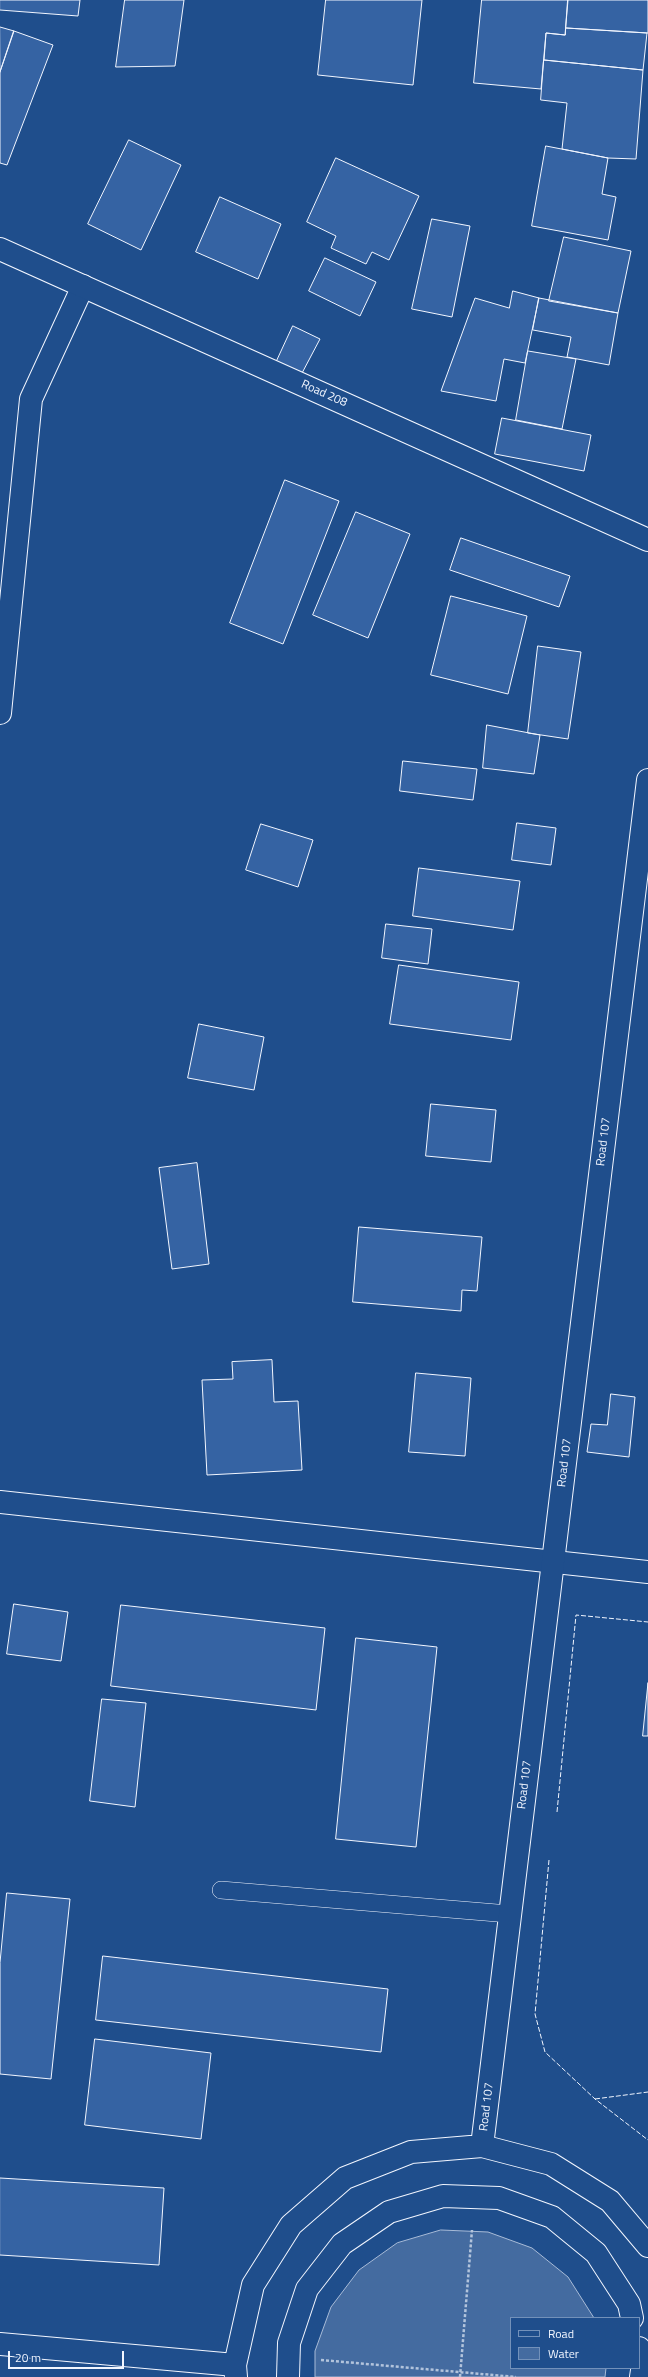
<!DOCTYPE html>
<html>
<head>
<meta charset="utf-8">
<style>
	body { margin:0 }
	#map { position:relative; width:648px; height:2377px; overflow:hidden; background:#1f4e8c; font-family:"Titillium Web",sans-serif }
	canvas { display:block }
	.legend { position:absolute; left:510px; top:2317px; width:130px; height:52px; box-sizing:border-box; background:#1f4e8c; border:1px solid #7391ba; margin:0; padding:5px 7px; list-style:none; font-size:12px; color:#f2f6ff }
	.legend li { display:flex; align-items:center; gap:8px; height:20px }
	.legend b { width:20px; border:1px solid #7391ba }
	.scale { position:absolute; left:8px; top:2351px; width:116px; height:18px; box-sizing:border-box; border:2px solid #f2f6ff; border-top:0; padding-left:5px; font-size:12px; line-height:14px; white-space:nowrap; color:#f2f6ff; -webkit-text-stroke:3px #1f4e8c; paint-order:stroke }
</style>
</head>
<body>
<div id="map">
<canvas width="648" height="2377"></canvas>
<ul class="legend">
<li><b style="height:5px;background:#1f4e8c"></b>Road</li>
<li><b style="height:11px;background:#446ba0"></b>Water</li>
</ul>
<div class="scale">20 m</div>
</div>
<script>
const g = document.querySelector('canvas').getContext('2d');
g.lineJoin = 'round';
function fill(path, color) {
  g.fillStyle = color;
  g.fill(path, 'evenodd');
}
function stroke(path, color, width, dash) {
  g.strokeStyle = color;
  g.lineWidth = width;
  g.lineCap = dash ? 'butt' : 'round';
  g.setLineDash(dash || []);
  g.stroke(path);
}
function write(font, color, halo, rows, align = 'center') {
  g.font = font + ' "Titillium Web",sans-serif';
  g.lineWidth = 3;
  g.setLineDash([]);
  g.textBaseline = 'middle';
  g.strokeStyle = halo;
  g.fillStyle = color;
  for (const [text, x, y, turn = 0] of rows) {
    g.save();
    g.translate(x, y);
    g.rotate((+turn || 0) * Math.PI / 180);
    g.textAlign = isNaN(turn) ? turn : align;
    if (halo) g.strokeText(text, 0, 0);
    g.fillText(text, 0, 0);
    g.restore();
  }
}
const water = new Path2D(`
	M441 2230 488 2232 532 2248 568 2277 594 2318H511V2368H606L605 2377H315V2351L331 2307 359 2270 397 2243Z`);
fill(water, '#446ba0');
stroke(water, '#a8bbd7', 1);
const building = new Path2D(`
	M0 0H80L78 16 0 10Z
	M125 0H184L175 66 116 67Z
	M326 0H422L413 85 318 75Z
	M482 0H568L565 35 546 33 541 89 474 83Z
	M568 0H648V33L566 28Z
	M0 27 14 31 0 72Z
	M566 28 647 33 643 70 544 60 546 33 565 35Z
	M14 31 53 45 7 165 0 163V72Z
	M544 60 643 70 636 159 608 158 562 149 567 103 541 100Z
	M129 140 181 165 141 250 88 224Z
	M546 146 608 158 602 194 616 197 608 240 532 226Z
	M336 158 419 196 389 260 372 252 366 264 331 248 336 236 307 222Z
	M220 197 281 224 258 279 196 252Z
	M432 219 470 226 452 317 412 309Z
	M564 237 631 251 618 313 549 301Z
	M325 258 376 282 360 316 309 291Z
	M513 291 539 298 525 363 504 359 496 401 441 391 475 298 509 308Z
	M539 298 618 313 609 365 567 357 571 337 533 330Z
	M293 326 320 339 301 375 275 365Z
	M528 351 576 359 562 429 516 420Z
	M502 418 591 435 584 471 495 454Z
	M285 480 339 501 283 644 230 623Z
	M356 512 410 534 368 638 313 615Z
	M461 538 570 576 559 607 450 570Z
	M451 596 527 616 508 694 431 675Z
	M538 646 581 652 568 739 528 733Z
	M487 725 540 735 534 774 483 768Z
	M403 761 477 769 473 800 400 791Z
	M517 823 556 828 551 865 512 860Z
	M261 824 313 840 298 887 246 870Z
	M419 868 520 881 513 930 413 916Z
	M386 924 432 929 428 964 382 958Z
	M399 965 519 982 511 1040 390 1024Z
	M199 1024 264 1037 254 1090 188 1078Z
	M431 1104 496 1110 491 1162 426 1156Z
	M197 1163 209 1264 172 1269 159 1168Z
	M359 1227 482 1237 477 1291 462 1290 461 1311 353 1302Z
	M272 1360 274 1402 298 1401 302 1470 207 1475 202 1380 233 1379 232 1362Z
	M416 1373 471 1378 465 1456 409 1452Z
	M611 1394 635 1397 629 1457 587 1452 591 1424 607 1425Z
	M14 1604 68 1612 61 1661 7 1654Z
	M121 1605 325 1628 316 1710 111 1686Z
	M356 1638 437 1647 416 1847 336 1839Z
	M648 1683V1736H643Z
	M102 1699 146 1703 135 1807 90 1801Z
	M7 1893 70 1899 51 2079 0 2074V1963Z
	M103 1956 388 1989 381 2052 96 2020Z
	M95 2039 211 2053 201 2139 85 2125Z
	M0 2178 164 2188 159 2265 0 2255Z`);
fill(building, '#3563a3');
stroke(building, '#f2f6ff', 1);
const service = new Path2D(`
	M221 1890 509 1914`);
const pedestrian = new Path2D(`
	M639 2348 643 2364 641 2377
	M288 2377 289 2343 307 2289 342 2244 389 2212 443 2196 499 2198 552 2217 596 2253 629 2304 632 2318`);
const minor = new Path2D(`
	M0 713 31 399 83 286
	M0 1502 648 1572`);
const tertiary = new Path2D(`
	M0 249 648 540
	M482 2146 648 780
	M0 2344 235 2365
	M236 2377 235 2365 253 2285 291 2225 345 2178 411 2152 482 2146 551 2164 610 2201 648 2246`);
stroke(service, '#f2f6ff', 18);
stroke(pedestrian, '#f2f6ff', 24);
stroke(minor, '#f2f6ff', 24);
stroke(tertiary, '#f2f6ff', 24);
stroke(new Path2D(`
	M321 2360 516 2377
	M460 2377 472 2230`), '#b3c4dc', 2.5, [3, 2]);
stroke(service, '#1f4e8c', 17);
stroke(pedestrian, '#1f4e8c', 22);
stroke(minor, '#1f4e8c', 22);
stroke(tertiary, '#1f4e8c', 22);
stroke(new Path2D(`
	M557 1812 576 1615 648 1622
	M549 1860 535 2014 545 2052 595 2099 648 2140
	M595 2099 648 2092`), '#f2f6ff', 1, [5, 2]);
write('12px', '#f2f6ff', '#1f4e8c', [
	["Road 208",324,394,24],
	["Road 107",604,1142,-83],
	["Road 107",565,1463,-83],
	["Road 107",525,1785,-83],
	["Road 107",487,2107,-83]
]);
</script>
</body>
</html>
